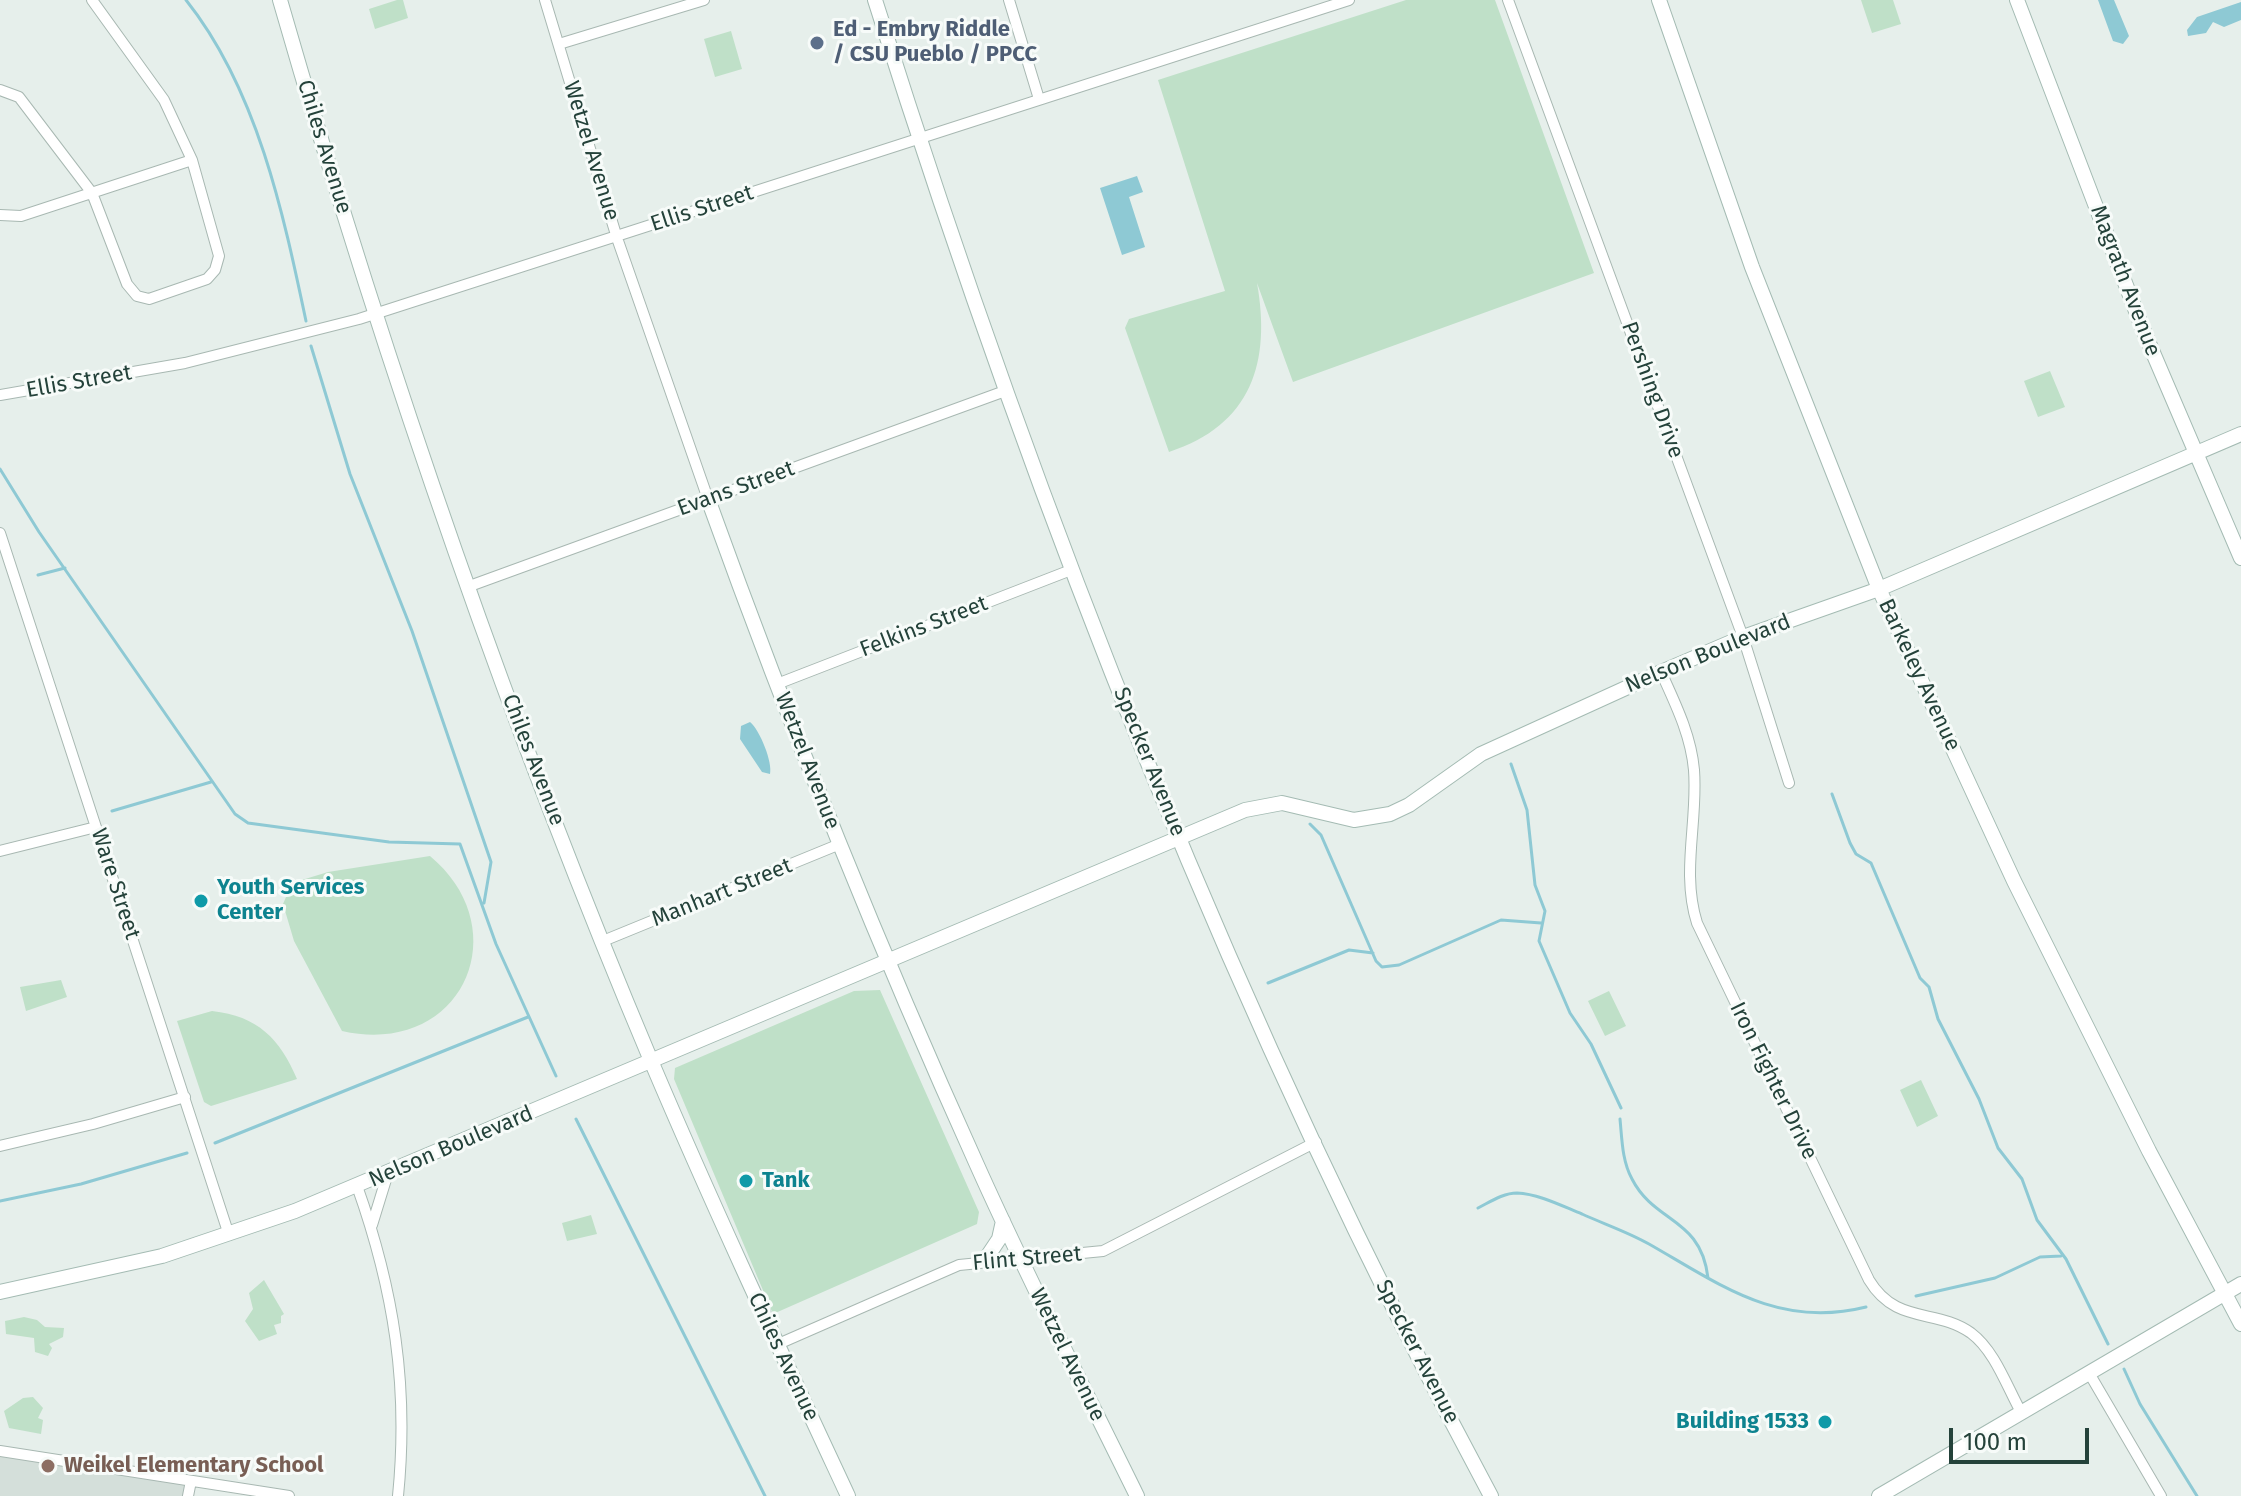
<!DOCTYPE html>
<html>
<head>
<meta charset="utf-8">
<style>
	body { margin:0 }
	#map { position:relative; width:2241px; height:1496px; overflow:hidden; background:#e6efeb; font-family:"Fira Sans",sans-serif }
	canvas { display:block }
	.scale { position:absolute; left:1949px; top:1428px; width:140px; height:36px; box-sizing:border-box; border:4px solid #24423a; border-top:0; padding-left:10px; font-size:24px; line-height:28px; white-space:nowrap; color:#24423a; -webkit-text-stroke:6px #f7fbf9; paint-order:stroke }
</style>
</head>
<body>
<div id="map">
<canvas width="2241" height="1496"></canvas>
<div class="scale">100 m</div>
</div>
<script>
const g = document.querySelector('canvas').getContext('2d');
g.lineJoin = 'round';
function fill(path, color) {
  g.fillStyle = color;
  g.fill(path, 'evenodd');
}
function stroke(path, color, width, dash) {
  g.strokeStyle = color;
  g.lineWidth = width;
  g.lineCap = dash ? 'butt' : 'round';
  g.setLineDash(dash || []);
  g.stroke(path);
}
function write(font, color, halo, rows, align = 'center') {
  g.font = font + ' "Fira Sans",sans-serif';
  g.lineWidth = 6;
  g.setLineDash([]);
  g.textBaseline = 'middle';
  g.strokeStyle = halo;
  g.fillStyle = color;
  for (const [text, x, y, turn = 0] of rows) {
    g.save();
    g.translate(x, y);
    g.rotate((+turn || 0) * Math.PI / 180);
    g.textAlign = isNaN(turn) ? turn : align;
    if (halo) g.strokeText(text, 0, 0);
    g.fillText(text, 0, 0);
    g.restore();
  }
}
fill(new Path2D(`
	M0 1451 191 1481 188 1496H0Z`), '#d4dfda');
fill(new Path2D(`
	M397 0H403L408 18 375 29 369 9Z
	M1406 0H1495L1594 273 1293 382 1257 283C1271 362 1252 425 1169 452L1125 328 1129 319 1225 291 1158 80Z
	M1861 0H1893L1901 24 1872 33Z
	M731 31 742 69 715 77 704 39Z
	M2050 371 2065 407 2038 417 2024 381Z
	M430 856C519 930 462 1058 342 1031L294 941 283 904 292 883 328 872Z
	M61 980 67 997 26 1011 20 987Z
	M880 990 979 1212 977 1224 773 1314 674 1079 675 1068 854 991Z
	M1609 991 1626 1026 1605 1036 1588 1001Z
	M212 1011C258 1016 280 1039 297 1079L211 1106 204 1102 177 1021Z
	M1921 1080 1938 1116 1917 1127 1900 1090Z
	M591 1215 597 1234 567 1241 562 1223Z
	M264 1280 284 1314 281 1316V1323L274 1325 277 1334 259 1341 245 1321 253 1309 249 1293Z
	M24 1317 37 1320 45 1327 64 1328 63 1337 49 1344 52 1348 48 1356 35 1352 34 1338 6 1334 5 1321Z
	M33 1397 43 1408 38 1418 43 1420 41 1434 9 1428 4 1411 23 1398Z`), '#bfe0c8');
fill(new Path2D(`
	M2098 0H2114L2129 36 2123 44 2113 41Z
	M2241 2V20L2224 27 2213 22 2206 33 2188 36 2187 30 2197 17Z
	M1137 176 1143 192 1129 197 1145 247 1122 255 1100 188Z
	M750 722C760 730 773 763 770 774L762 772 740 739 741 726Z`), '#8ec9d4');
stroke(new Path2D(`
	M186 0C257 89 283 212 306 321
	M311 346 350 474 412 631 491 862 484 903
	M0 469 39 532 235 814 248 823 389 842 460 844 496 944 556 1076
	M38 575 65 568
	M1511 764 1527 810 1535 885 1545 911 1539 941 1570 1013 1591 1044 1621 1108
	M1832 794 1850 843 1856 854 1871 863 1920 978 1929 987 1938 1019 1979 1099 1998 1148 2022 1179 2037 1220 2066 1259 2108 1344
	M112 811 211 782
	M1310 824 1321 835 1376 961 1382 967 1399 965 1501 920 1541 923
	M1268 983 1349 950 1373 953
	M576 1119 765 1496
	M1620 1119C1622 1139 1622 1161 1632 1179 1655 1224 1701 1217 1708 1278
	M215 1143 528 1017
	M0 1201 81 1184 187 1153
	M1478 1208C1490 1202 1503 1193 1517 1193 1539 1194 1562 1206 1582 1214 1604 1224 1628 1232 1649 1244 1721 1285 1778 1329 1866 1307
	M1916 1296 1995 1278 2040 1257 2061 1256
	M2124 1369 2140 1404 2197 1496`), '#8ec9d4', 3);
const street = new Path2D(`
	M545 0 617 238 708 499
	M1009 0 1039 99
	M1508 0 1743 637 1789 783
	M559 44 704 0
	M0 90 19 97 92 193 127 284 137 296 149 299 207 279 215 270 219 256 192 160 164 100 92 0
	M0 215 21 216 192 160
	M0 395 185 363 359 319 1349 0
	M0 533 229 1235
	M467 587 1005 391
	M1661 672C1675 703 1691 735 1694 770 1698 822 1681 872 1697 923L1869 1280C1896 1325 1936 1308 1971 1333 1995 1351 2007 1387 2021 1412
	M777 684 1071 570
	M0 851 96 827
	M603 941 840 844
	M0 1146 93 1124 185 1097
	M357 1186C394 1290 409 1386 398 1496
	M372 1225 388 1173
	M776 1345 959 1265 1103 1251 1316 1142
	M2089 1373 2161 1496
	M0 1451 289 1496
	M188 1496 191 1481`);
const secondary = new Path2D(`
	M280 0C384 361 506 717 652 1063 714 1209 781 1352 848 1496
	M875 0C1037 514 1235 1021 1491 1496
	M1659 0 1752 267 1879 589 2014 881 2149 1151 2241 1324
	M2017 0 2142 327 2241 558
	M708 499C789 724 878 946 977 1165 1027 1277 1083 1386 1137 1496
	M985 1260 999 1239 1003 1221
	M0 1292 162 1256 295 1211 1245 810 1282 803 1354 820 1390 814 1409 805 1481 754 1661 672 1743 637 1879 589 2241 434
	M1879 1496 2241 1284`);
stroke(street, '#a8b8b2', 12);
stroke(secondary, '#a4bbb3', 16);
stroke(street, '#fff', 10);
stroke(secondary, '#fff', 14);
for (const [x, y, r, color] of [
	[817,43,8,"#5c6f8a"],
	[201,901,8,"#0f9aa8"],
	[746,1181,8,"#0f9aa8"],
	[1825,1422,8,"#0f9aa8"],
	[48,1466,8,"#8d6e63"]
]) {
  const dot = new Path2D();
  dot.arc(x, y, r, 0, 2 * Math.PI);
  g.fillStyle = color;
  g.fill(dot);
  stroke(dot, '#f7fbf9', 3);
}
write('bold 22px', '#4e5e75', '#f7fbf9', [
	["Ed - Embry Riddle",833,30],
	["/ CSU Pueblo / PPCC",833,55]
], 'left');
write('22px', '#24423a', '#f7fbf9', [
	["Chiles Avenue",324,147,73],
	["Wetzel Avenue",591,151,73],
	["Ellis Street",702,209,-18],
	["Magrath Avenue",2125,281,69],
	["Ellis Street",79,382,-10],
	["Pershing Drive",1652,390,70],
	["Evans Street",736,489,-20],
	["Felkins Street",924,627,-21],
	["Nelson Boulevard",1708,654,-22],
	["Barkeley Avenue",1919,675,65],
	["Chiles Avenue",533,760,69],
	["Wetzel Avenue",807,761,69],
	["Specker Avenue",1149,762,68],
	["Ware Street",115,884,72],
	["Manhart Street",722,893,-22],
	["Iron Fighter Drive",1773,1081,64],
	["Nelson Boulevard",451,1147,-23],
	["Flint Street",1027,1259,-5],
	["Specker Avenue",1417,1352,63],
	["Wetzel Avenue",1067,1355,64],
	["Chiles Avenue",783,1357,65]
]);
write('bold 22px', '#0d838f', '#f7fbf9', [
	["Youth Services",217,888],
	["Center",217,913],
	["Tank",762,1181],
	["Building 1533",1809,1422,"right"]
], 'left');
write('bold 22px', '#785e54', '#f7fbf9', [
	["Weikel Elementary School",64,1466]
], 'left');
</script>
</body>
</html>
